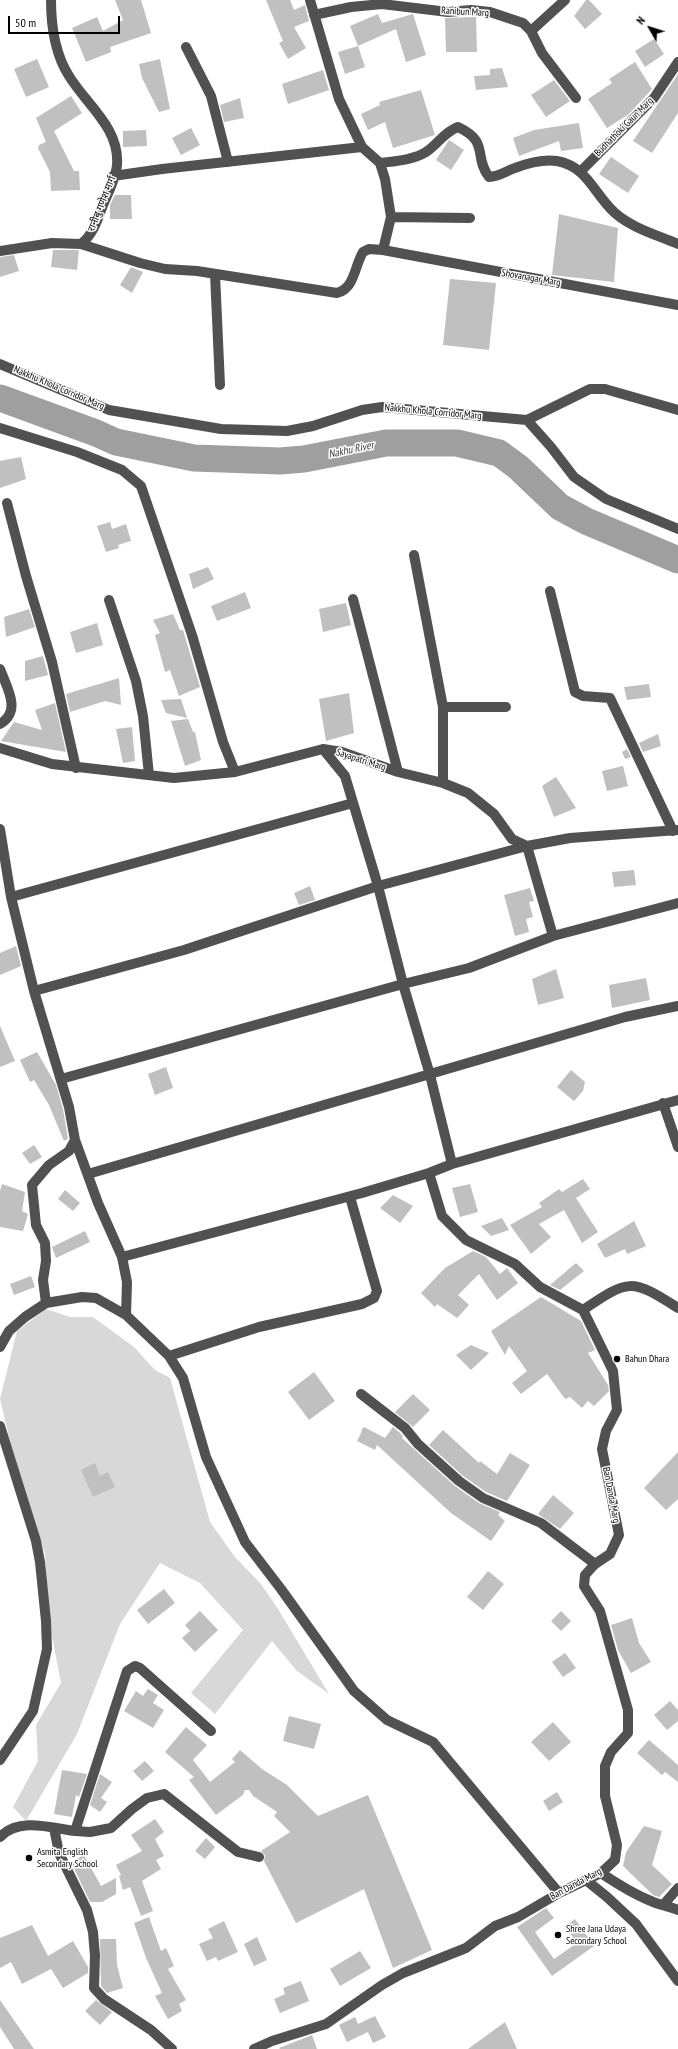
<!DOCTYPE html>
<html>
<head>
<meta charset="utf-8">
<style>
	body { margin:0 }
	#map { position:relative; width:678px; height:2049px; overflow:hidden; background:#fff; font-family:"PT Sans Narrow",sans-serif }
	canvas { display:block }
	.north { position:absolute; left:630px; top:8px; width:40px; height:40px; -webkit-text-stroke:3px #fff; paint-order:stroke; rotate:309deg; font-size:11px; font-weight:700; line-height:16px; text-align:center; color:#000 }
	.north::after { content:''; display:block; margin:auto; width:14px; height:18px; background:#000; clip-path:polygon(50% 0,100% 100%,50% 72%,0 100%) }
	.scale { position:absolute; left:8px; top:16px; width:112px; height:18px; box-sizing:border-box; border:2px solid #000; border-top:0; padding-left:5px; font-size:12px; line-height:14px; white-space:nowrap; color:#000; -webkit-text-stroke:3px #fff; paint-order:stroke }
</style>
</head>
<body>
<div id="map">
<canvas width="678" height="2049"></canvas>
<div class="north">N</div>
<div class="scale">50 m</div>
</div>
<script>
const g = document.querySelector('canvas').getContext('2d');
g.lineJoin = 'round';
function fill(path, color) {
  g.fillStyle = color;
  g.fill(path, 'evenodd');
}
function stroke(path, color, width, dash) {
  g.strokeStyle = color;
  g.lineWidth = width;
  g.lineCap = dash ? 'butt' : 'round';
  g.setLineDash(dash || []);
  g.stroke(path);
}
function write(font, color, halo, rows, align = 'center') {
  g.font = font + ' "PT Sans Narrow","Noto Sans Devanagari",sans-serif';
  g.lineWidth = 3;
  g.setLineDash([]);
  g.textBaseline = 'middle';
  g.strokeStyle = halo;
  g.fillStyle = color;
  for (const [text, x, y, turn = 0] of rows) {
    g.save();
    g.translate(x, y);
    g.rotate((+turn || 0) * Math.PI / 180);
    g.textAlign = isNaN(turn) ? turn : align;
    if (halo) g.strokeText(text, 0, 0);
    g.fillText(text, 0, 0);
    g.restore();
  }
}
fill(new Path2D(`
	M46 1309 70 1317H93L134 1347 155 1370 170 1378 210 1522 235 1557 261 1584 278 1609 329 1694 297 1671 272 1641 215 1714 191 1693 243 1630 200 1583 160 1563 120 1624 77 1734 26 1821 13 1807 38 1761 36 1725 61 1683 49 1621 45 1554 10 1441 0 1399 17 1331Z`), '#d8d8d8');
stroke(new Path2D(`
	M0 398 96 433 116 442 194 458 280 461 304 459 386 443H457L499 453 518 467 560 507 586 521 678 560`), '#9f9f9f', 27);
fill(new Path2D(`
	M115 0H141L151 33 110 47 111 52 86 62 72 28 97 17 103 31 123 20Z
	M266 0H290L294 10 305 5 309 21 294 27 306 48 288 59 279 43 283 41Z
	M586 0H589L602 14 585 29 574 16Z
	M378 14 382 23 413 14 426 55 406 62 396 29 358 46 350 26Z
	M476 17 477 52H446L445 18Z
	M654 39 664 54 645 67 635 51Z
	M358 46 365 67 345 74 338 52Z
	M37 59 49 87 26 97 14 69Z
	M160 59 170 109 159 112 142 78 139 64Z
	M635 62 652 89 629 114 607 128 588 99 612 83 609 79Z
	M502 68 508 87 476 90 474 76 490 75V69Z
	M323 70 329 90 288 104 282 84Z
	M678 74V113L652 153 633 141Z
	M554 80 570 101 546 117 531 95Z
	M421 90 435 135 393 148 385 122 368 130 361 114 380 105 379 102Z
	M71 96 82 113 54 131 74 171H79L80 190 51 191 50 172 38 148 39 145 46 142 36 118Z
	M240 98 244 118 224 122 220 105Z
	M579 123 583 148 561 151 559 141 519 156 513 138 534 130Z
	M191 128 200 145 181 155 172 138Z
	M146 130 147 146 123 147V131Z
	M449 140 464 150 451 170 436 160Z
	M611 157 639 176 628 193 599 174Z
	M115 195H131L132 219H110V205Z
	M559 214 618 228 614 282 552 275Z
	M53 250H79L77 270 51 267Z
	M14 255 19 271 0 277V257Z
	M131 267 143 272 132 293 120 285Z
	M450 279 496 283 489 350 443 345Z
	M21 457 26 479 0 488V461Z
	M110 522 112 529 126 524 131 541 118 545 119 548 106 552 97 526Z
	M208 567 214 579 193 589 189 574Z
	M245 592 251 608 217 621 211 606Z
	M346 603 351 625 323 632 319 609Z
	M29 609 35 627 6 637 4 617Z
	M173 614 180 630H183L200 687 179 696 170 670 165 672 155 635 160 633 153 620Z
	M97 623 103 645 76 653 70 632Z
	M43 656 48 675 25 681V661Z
	M119 678 121 705 105 701 70 712 66 694Z
	M649 684 651 697 627 700 624 687Z
	M349 693 354 733 326 741 319 699Z
	M181 699 187 718 166 713 161 700Z
	M55 703 66 752 1 741 14 722 42 730 35 710Z
	M188 719 193 732H195L201 760 185 766 171 721Z
	M132 727 135 761 123 763 116 729Z
	M658 734 661 746 643 752 639 743Z
	M627 749 631 757 625 759 622 752Z
	M623 766 628 786 607 791 602 771Z
	M556 777 576 808 554 817 542 786Z
	M634 870 636 885 614 887 612 872Z
	M310 886 315 900 299 905 294 893Z
	M530 888 534 901 529 902 533 917 526 919 529 932 515 936 504 895Z
	M16 946 21 966 0 975V953Z
	M556 969 564 998 538 1005 532 979Z
	M646 978 650 1000 612 1008 609 985Z
	M0 1026 15 1061 0 1067Z
	M37 1052 56 1085 63 1109 68 1139 64 1141 49 1105 34 1080 30 1082 20 1060Z
	M166 1067 173 1088 155 1095 148 1074Z
	M571 1070 585 1082 583 1091 574 1101 557 1087Z
	M34 1145 42 1157 30 1164 22 1153Z
	M583 1179 590 1189 576 1198 598 1232 582 1243 564 1210 539 1224 551 1237 531 1254 510 1225 542 1207 539 1203 559 1189 562 1192Z
	M2 1184 25 1192 22 1211 28 1214 23 1231 0 1227V1191Z
	M470 1184 478 1212 460 1217 452 1188Z
	M65 1190 80 1203 73 1211 58 1199Z
	M393 1195 413 1206 400 1223 380 1208Z
	M502 1218 509 1230 491 1236 481 1226Z
	M634 1221 646 1246 627 1254 625 1249 605 1258 597 1244Z
	M85 1231 90 1242 56 1258 52 1247Z
	M473 1251 486 1257 500 1274 507 1268 518 1283 497 1300 479 1274 458 1295 469 1305 457 1318 437 1304 435 1307 421 1293 445 1268Z
	M576 1263 584 1271 560 1290 550 1285Z
	M31 1276 35 1287 14 1295 10 1284Z
	M541 1297 581 1321 595 1350 588 1353 608 1385 609 1391 594 1406 588 1401 582 1408 570 1397 565 1399 547 1374 521 1394 512 1383 527 1371 509 1346 505 1355 491 1331Z
	M471 1345 489 1353 471 1370 456 1355Z
	M314 1372 335 1401 309 1420 288 1392Z
	M413 1394 430 1410 413 1427 395 1412Z
	M364 1427 385 1438 393 1427 400 1433 403 1436 402 1438 455 1486 479 1503 500 1512 498 1515 505 1521 491 1541 451 1513 377 1445 375 1450 357 1441 362 1431 361 1430Z
	M443 1430 479 1463 480 1461 497 1474 510 1453 530 1465 507 1501 486 1492 463 1476 429 1445Z
	M678 1452V1499L666 1510 644 1488Z
	M95 1463 100 1476 108 1472 115 1487 93 1497 81 1470Z
	M553 1495 574 1513 560 1529 538 1514Z
	M488 1571 504 1584 483 1610 467 1597Z
	M164 1589 175 1603 148 1624 137 1610Z
	M200 1611 218 1630 195 1652 182 1638 190 1631 185 1625Z
	M561 1611 571 1621 561 1631 551 1621Z
	M632 1618 639 1643 651 1662 631 1673 618 1650 611 1625Z
	M565 1653 576 1668 563 1677 552 1662Z
	M148 1689 158 1695 153 1703 164 1710 153 1728 124 1711 136 1691 143 1696Z
	M670 1701 678 1710V1721L667 1730 654 1715Z
	M289 1716 321 1724 314 1749 283 1741Z
	M553 1722 571 1742 549 1761 531 1742Z
	M186 1727 207 1745 193 1760 210 1782 235 1762 232 1759 240 1750 262 1769 287 1785 318 1816 368 1795 432 1950 393 1968 364 1889 296 1923 264 1861 265 1855 261 1851 290 1832 274 1816 277 1812 253 1796 249 1790H245L243 1795 216 1815 189 1780 194 1777 165 1752Z
	M649 1740 678 1765V1782L665 1772 662 1775 637 1753Z
	M145 1761 154 1771 142 1781 133 1771Z
	M62 1770 87 1774 79 1797 76 1795 72 1817 54 1814Z
	M100 1774 112 1782 101 1798 107 1802 100 1812 90 1805Z
	M557 1792 563 1802 549 1811 543 1801Z
	M155 1819 164 1832 155 1839 164 1856 156 1860 161 1869 142 1881 153 1911 141 1916 130 1887 123 1890 119 1876 121 1875 116 1865 142 1851 131 1835Z
	M644 1826 662 1831 652 1865 672 1884 659 1897 653 1895 623 1866 626 1852Z
	M206 1838 215 1847 205 1859 195 1851Z
	M84 1855 101 1886 116 1878V1894L102 1902H90L71 1862Z
	M546 1908 554 1918 535 1932 554 1959 577 1943 565 1926 575 1919 594 1946 552 1976 517 1927Z
	M149 1917 161 1951 166 1948 174 1966 168 1969 186 2000 179 2004 182 2011 168 2019 155 1996 162 1993 146 1958 134 1923Z
	M224 1921 238 1952 218 1961 216 1957 207 1961 199 1944 213 1938 208 1929Z
	M32 1925 48 1956 73 1941 88 1967V1973L63 1988 51 1969 22 1984 11 1962 0 1968V1938Z
	M257 1937 267 1960 254 1966 244 1944Z
	M100 1939H116L117 1965 123 1988 107 1993 101 1986Z
	M360 1951 371 1968 340 1986 330 1969Z
	M301 1981 309 2001 280 2013 274 1999 285 1994 283 1988Z
	M0 2000 34 2049H14L0 2027Z
	M96 2000 112 2012 100 2025 85 2011Z
	M375 2016 386 2037 373 2043 368 2032 347 2042 339 2025 355 2017 358 2024Z
	M505 2022 517 2049H468Z
	M312 2035 317 2049H280L279 2048Z`), '#c0c0c0');
stroke(new Path2D(`
	M310 0 339 99 362 147 380 163 385 179 391 217 383 250
	M314 15 351 7 382 4 448 12 471 10 490 12 523 23 531 31 542 53 576 98
	M531 31 565 0
	M186 47 211 96 228 162
	M380 163C395 161 413 160 426 152 438 144 444 132 458 127 490 142 473 156 489 177 499 177 506 171 515 168 528 163 543 159 557 161 588 167 593 193 615 213 632 228 657 235 678 244
	M581 171 654 98 678 62
	M113 176 162 169 362 147
	M391 217 470 218
	M81 244 140 263 165 269 197 271 337 293C355 288 354 267 363 252L369 249 383 250 678 305
	M0 251 52 243 81 244C93 235 98 219 103 205 108 193 116 178 117 165 120 128 86 104 69 76 55 54 51 26 51 0
	M215 274 220 385
	M0 364 109 410 221 429 287 431 313 426 362 410 382 407 527 420 590 389H605L678 410
	M527 420 551 447 574 477 606 499 678 529
	M0 428 77 452 122 470 141 486 192 635 223 742 235 772
	M7 503 26 576 52 662 76 768
	M414 555 443 707V783
	M550 591 575 692 583 696 610 698 673 831
	M353 599 398 772
	M109 600 136 681 143 716 149 775
	M0 669C7 688 22 711 0 724
	M443 707H506
	M0 748 52 764 174 778 235 772 323 749 342 752 398 772 443 783 468 793 494 814 512 839 527 846 570 838 678 830
	M323 749 345 776 378 886 403 984 430 1075 452 1164
	M0 829 11 897 34 991 69 1107 75 1140 98 1203 122 1257 127 1282 126 1315 169 1356 183 1378 206 1457 245 1542 281 1589 354 1691 387 1720 433 1742 559 1893
	M11 897 353 803
	M34 991 184 950 378 886 527 846 553 936
	M61 1079 403 984 469 968 553 936 678 903
	M663 1103 678 1147
	M88 1174 625 1017 678 1006
	M122 1257 362 1193 429 1173 452 1164 678 1100
	M46 1303 43 1280 46 1261 45 1243 36 1225 32 1185 49 1165 69 1151 75 1140
	M583 1310C629 1279 631 1278 678 1308
	M0 1347 9 1331 25 1317 46 1303 82 1297 96 1298 126 1315
	M169 1356 259 1327 362 1304 374 1298 377 1291 350 1197
	M361 1394 405 1428 418 1444 459 1481 483 1498 541 1523 595 1564
	M0 1426 36 1541 40 1562 46 1621 47 1649 33 1711 0 1760
	M54 1828 59 1853 87 1910 93 1932 95 1956 94 1988 104 1999 151 2030 172 2049
	M75 1831 90 1832 111 1828 132 1809 147 1798 164 1794 238 1852 259 1857
	M0 1837C19 1817 51 1828 75 1831L127 1671 135 1666 140 1668 211 1731
	M601 1873C616 1883 633 1894 651 1901 659 1905 669 1906 678 1910
	M586 1880 607 1897 636 1924 678 1981
	M664 1904 678 1888
	M254 2049 272 2041 326 2024 382 1985 403 1973 466 1948 495 1926 518 1917 559 1893 601 1873 615 1860 617 1845 605 1796V1766L611 1752 628 1733V1710L600 1611 584 1586 585 1575 595 1564 610 1554 619 1535 602 1449 606 1431 617 1410 613 1371 583 1310 540 1287 515 1264 466 1240 442 1216 429 1173`), '#515151', 10);
for (const [x, y, r, color] of [
	[617,1359,4,"#000"],
	[29,1858,4,"#000"],
	[558,1935,4,"#000"]
]) {
  const dot = new Path2D();
  dot.arc(x, y, r, 0, 2 * Math.PI);
  g.fillStyle = color;
  g.fill(dot);
  stroke(dot, '#fff', 1.5);
}
write('10px', '#000', '#fff', [
	["Ranibun Marg",465,12,3],
	["Budhathoki Gaun Marg",624,127,-45],
	["रानीबु गणेश मार्ग",102,204,-68],
	["Shovanagar Marg",531,278,10],
	["Nakkhu Khola Corridor Marg",59,388,23],
	["Nakkhu Khola Corridor Marg",433,412,5],
	["Sayapatri Marg",361,760,18],
	["Ban Danda Marg",611,1495,79],
	["Ban Danda Marg",576,1884,-28]
]);
write('10px', '#000', '#fff', [
	["Bahun Dhara",625,1359],
	["Asmita English",37,1852],
	["Secondary School",37,1864],
	["Shree Jana Udaya",566,1929],
	["Secondary School",566,1941]
], 'left');
write('italic 11px', '#404040', '#fff', [
	["Nakhu River",351,450,-12]
]);
</script>
</body>
</html>
